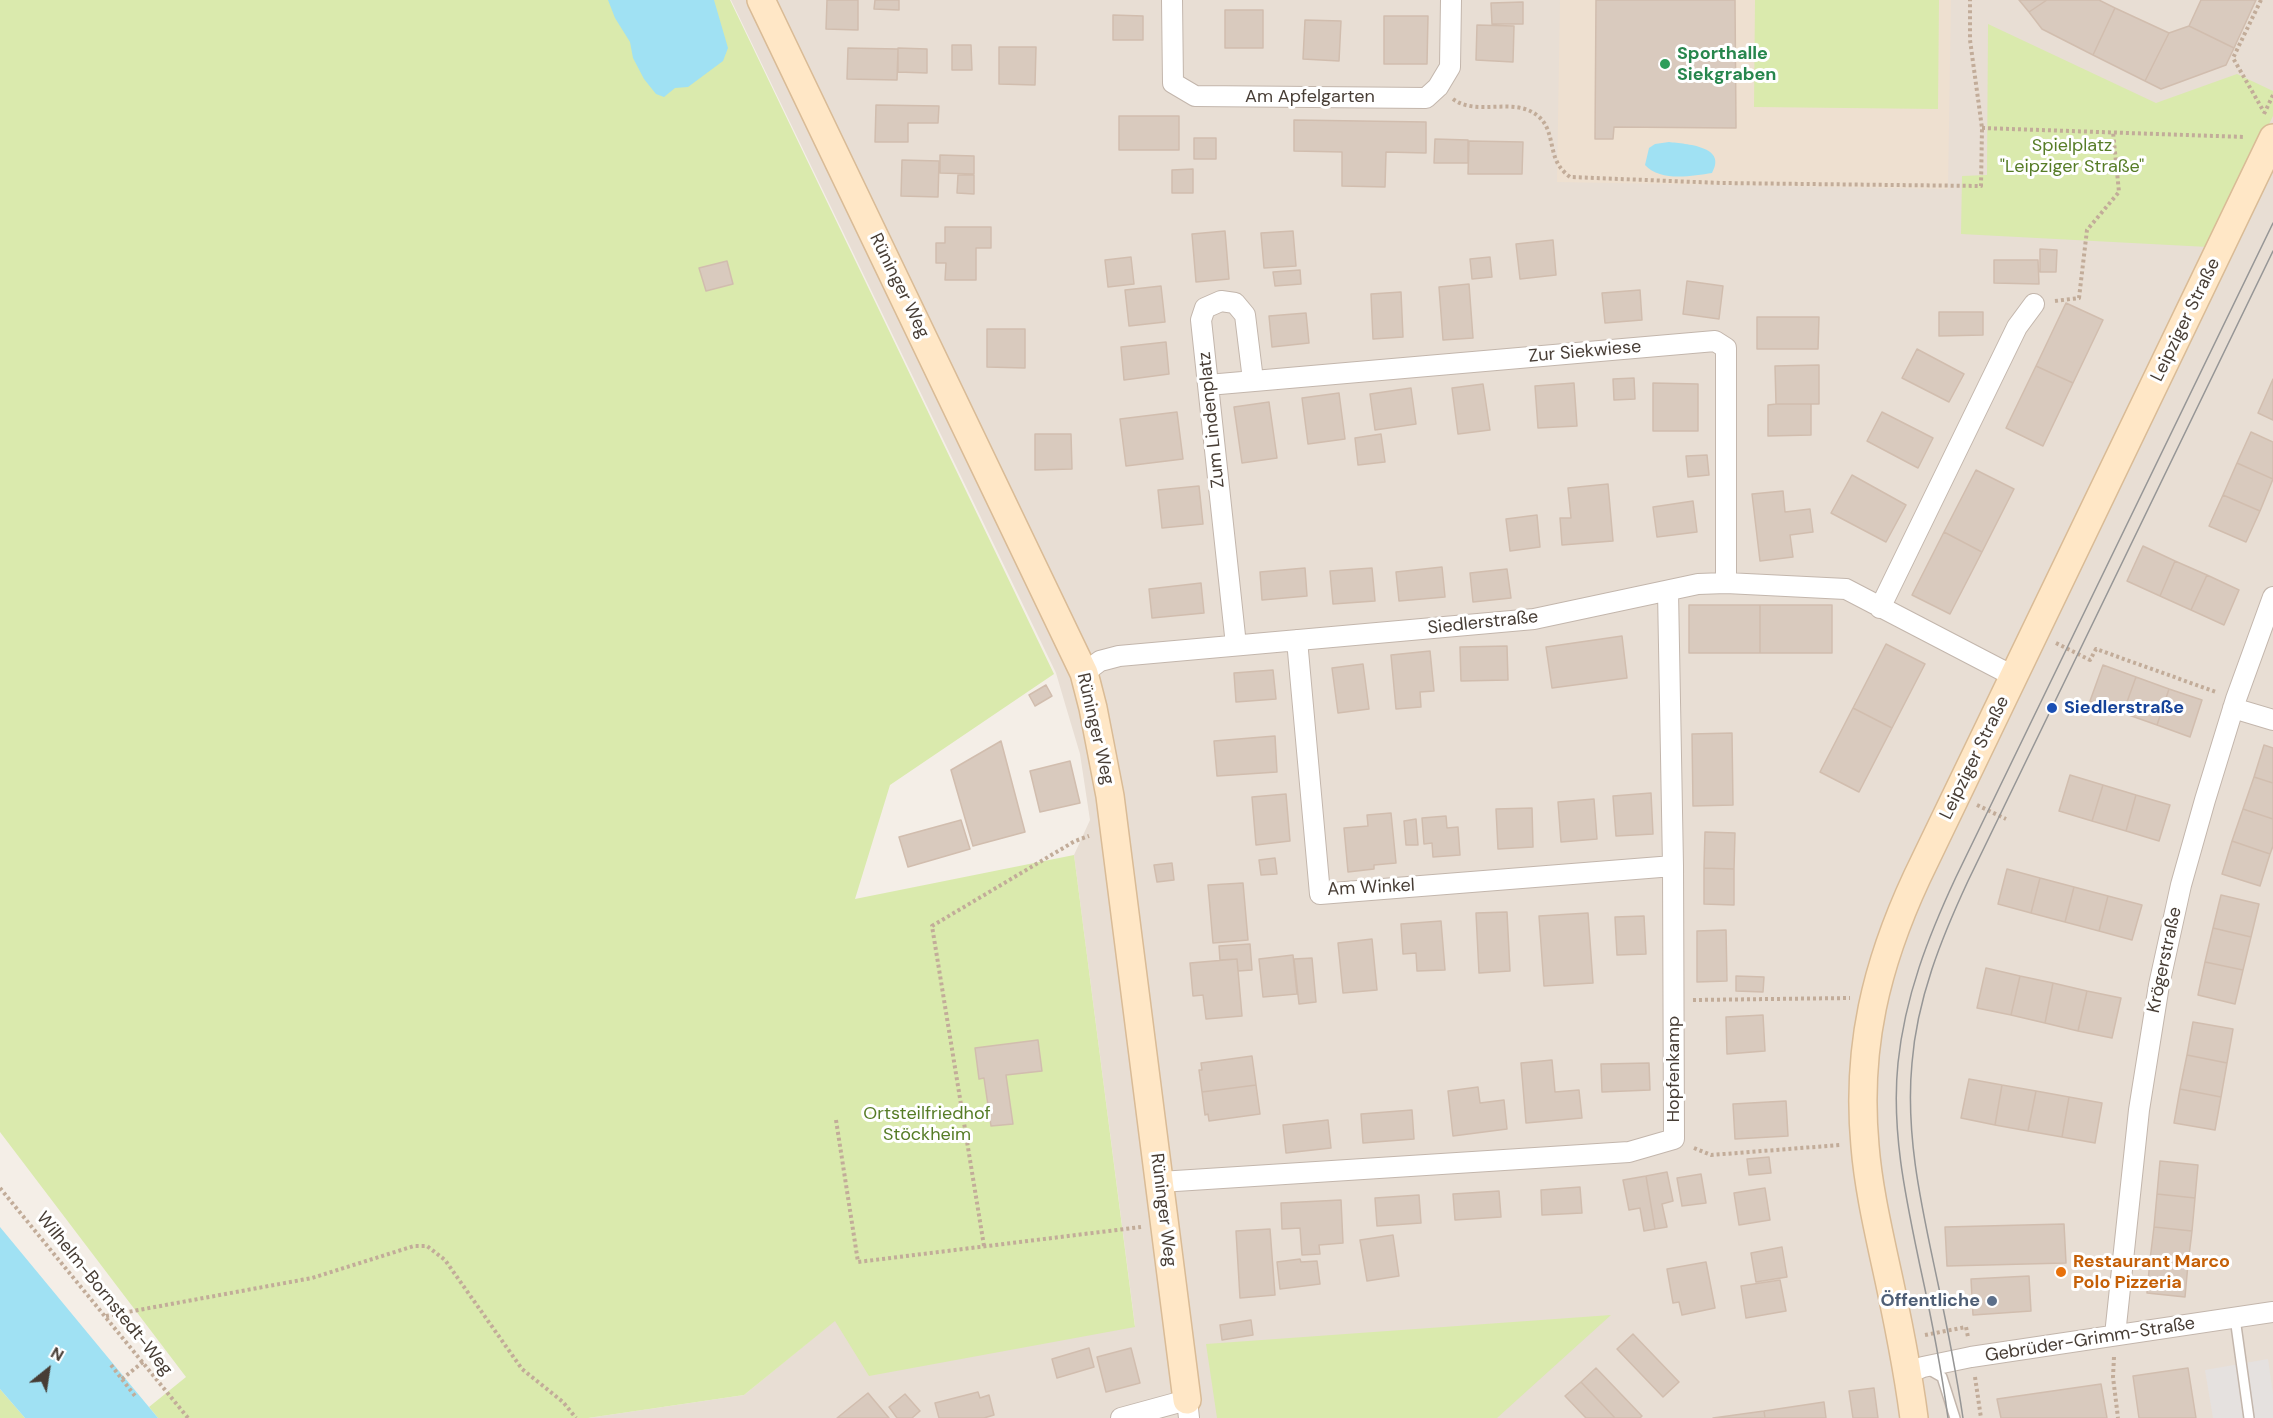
<!DOCTYPE html>
<html>
<head>
<meta charset="utf-8">
<style>
	body { margin:0 }
	#map { position:relative; width:2273px; height:1418px; overflow:hidden; background:#f4eee7; font-family:"DM Sans",sans-serif }
	canvas { display:block }
	.north { position:absolute; left:18px; top:1340px; width:60px; height:60px; -webkit-text-stroke:4px #fff; paint-order:stroke; rotate:30deg; font-size:16px; font-weight:700; line-height:24px; text-align:center; color:#473d35 }
	.north::after { content:''; display:block; margin:auto; width:21px; height:27px; background:#473d35; clip-path:polygon(50% 0,100% 100%,50% 72%,0 100%) }
</style>
</head>
<body>
<div id="map">
<canvas width="2273" height="1418"></canvas>
<div class="north">N</div>
</div>
<script>
const g = document.querySelector('canvas').getContext('2d');
g.lineJoin = 'round';
function fill(path, color) {
  g.fillStyle = color;
  g.fill(path, 'evenodd');
}
function stroke(path, color, width, dash) {
  g.strokeStyle = color;
  g.lineWidth = width;
  g.lineCap = dash ? 'butt' : 'round';
  g.setLineDash(dash || []);
  g.stroke(path);
}
function write(font, color, halo, rows, align = 'center') {
  g.font = font + ' "DM Sans",sans-serif';
  g.lineWidth = 6;
  g.setLineDash([]);
  g.textBaseline = 'middle';
  g.strokeStyle = halo;
  g.fillStyle = color;
  for (const [text, x, y, turn = 0] of rows) {
    g.save();
    g.translate(x, y);
    g.rotate((+turn || 0) * Math.PI / 180);
    g.textAlign = isNaN(turn) ? turn : align;
    if (halo) g.strokeText(text, 0, 0);
    g.fillText(text, 0, 0);
    g.restore();
  }
}
fill(new Path2D(`
	M731 0H2273V1418H588L744 1395 835 1320 1135 1326 1074 855 1090 820 1080 754 1066 707 1056 673Z`), '#e8ded4');
fill(new Path2D(`
	M1560 0H1951L1948 189 1557 182Z`), '#eee0d0');
fill(new Path2D(`
	M0 0H730L1054 674 890 785 855 899 1074 855 1135 1327 869 1376 835 1321 744 1395 588 1418H158L149 1407 186 1377 0 1132Z
	M1755 0H1939L1938 109 1754 107Z
	M1988 24 2156 103 2237 74 2273 91V116L2208 247 1961 234 1962 176 1987 175Z
	M1611 1315 1497 1418H1217L1206 1344Z
	M0 1389 25 1418H0Z`), '#daeaad');
fill(new Path2D(`
	M2268 1359 2273 1394V1418H2213L2205 1370Z`), '#e5e1df');
fill(new Path2D(`
	M608 0H714L728 48 723 61 688 87 675 88 664 97 656 94 644 79 633 58 630 42 615 18Z
	M1669 142C1686 144 1728 146 1712 173 1692 176 1660 182 1645 165L1649 148 1655 144Z
	M0 1227 158 1418H25L0 1389Z`), '#a0e1f3');
const building = new Path2D(`
	M827 0H858V30L826 29Z
	M875 0H899V10L874 9Z
	M1596 0H1735L1736 128 1614 127 1613 139H1595Z
	M2019 0H2047L2029 12Z
	M2047 0H2099L2115 8 2093 55 2042 29 2029 12Z
	M2201 0H2256L2234 48 2189 26Z
	M1523 2V24H1492L1491 3Z
	M2115 8 2169 33 2145 81 2093 55Z
	M1225 10H1263V48H1225Z
	M1113 15 1143 16V40H1113Z
	M1384 16H1428L1427 64H1384Z
	M1305 20 1341 21 1339 61 1303 59Z
	M1477 25 1514 26 1513 62 1476 60Z
	M2189 26 2234 48 2226 65 2161 89 2145 81 2169 33Z
	M952 45H971L972 70H952Z
	M999 47H1036L1035 85 999 84Z
	M848 48 898 49 897 80 847 79Z
	M898 48 927 49V73L898 72Z
	M876 105 939 106 938 123H908V142H875Z
	M1119 116H1179V150H1119Z
	M1294 120 1426 122V153L1386 152 1385 187 1342 186V152L1294 151Z
	M1194 138H1216V159H1194Z
	M1435 139 1468 140V163H1434Z
	M1469 141 1523 142 1522 174H1468Z
	M940 155 974 156V174L940 173Z
	M902 160 939 161 938 197 901 196Z
	M1193 169V193H1172V170Z
	M958 175H974V194L957 193Z
	M945 227H991V248H976V280H945L946 263H936V243H945Z
	M1225 231 1229 279 1196 282 1192 234Z
	M1293 231 1296 266 1264 268 1261 233Z
	M1553 240 1556 275 1520 279 1516 244Z
	M2040 249 2057 250 2056 272H2040Z
	M1131 257 1134 284 1108 287 1105 260Z
	M1490 257 1492 277 1472 279 1470 259Z
	M1994 260H2038L2039 284 1994 283Z
	M727 261 733 284 706 291 699 268Z
	M1300 270 1301 284 1275 286 1273 272Z
	M1687 281 1723 286 1719 319 1683 314Z
	M1469 284 1473 338 1443 340 1439 287Z
	M1161 286 1165 322 1129 326 1125 290Z
	M1640 290 1642 320 1605 323 1602 293Z
	M1401 292 1403 337 1373 339 1371 294Z
	M2066 303 2103 320 2073 383 2036 366Z
	M1939 312H1983V335L1939 336Z
	M1306 313 1309 343 1272 347 1269 316Z
	M1757 317H1819L1818 349H1757Z
	M987 329H1025V368L987 367Z
	M1166 342 1169 374 1124 380 1121 347Z
	M1917 349 1964 374 1949 402 1902 378Z
	M1819 365V404H1776L1775 366Z
	M2036 366 2073 383 2043 446 2006 428Z
	M1634 378 1635 399 1614 400 1613 379Z
	M2273 379V420L2258 413Z
	M1574 383 1577 426 1538 428 1535 386Z
	M1653 383 1698 384V431H1653Z
	M1483 384 1490 430 1458 434 1452 388Z
	M1411 388 1416 424 1375 430 1370 394Z
	M1339 393 1345 439 1308 444 1302 398Z
	M1269 402 1277 458 1242 463 1234 407Z
	M1776 404H1811V435L1768 436V405Z
	M1177 412 1183 459 1126 466 1120 419Z
	M1882 412 1933 438 1918 468 1867 441Z
	M2251 432 2273 442V479L2237 463Z
	M1035 434H1071L1072 469 1035 470Z
	M1381 434 1385 462 1358 465 1355 438Z
	M1707 455 1709 475 1688 477 1686 456Z
	M2237 463 2273 479 2260 511 2223 495Z
	M1976 470 2014 489 1982 552 1944 532Z
	M1852 475 1906 505 1886 542 1831 513Z
	M1608 484 1613 541 1562 545 1560 518H1571L1568 488Z
	M1199 486 1203 524 1162 528 1158 490Z
	M1783 491 1785 512 1810 509 1813 532 1790 535 1793 557 1760 561 1752 494Z
	M2223 495 2260 511 2246 542 2209 526Z
	M1693 501 1697 532 1657 537 1653 507Z
	M1537 515 1540 547 1510 551 1506 519Z
	M1944 532 1982 552 1950 614 1912 595Z
	M2143 546 2175 561 2160 596 2127 581Z
	M2175 561 2207 575 2191 610 2160 596Z
	M1442 567 1445 597 1399 601 1396 572Z
	M1305 568 1307 596 1262 600 1260 572Z
	M1372 568 1375 601 1333 604 1330 571Z
	M1507 569 1511 598 1473 602 1470 573Z
	M2207 575 2239 590 2224 625 2191 610Z
	M1201 583 1204 613 1152 618 1149 589Z
	M1689 605H1760V653H1689Z
	M1760 605H1832V653H1760Z
	M1622 636 1627 678 1552 688 1546 647Z
	M1886 644 1925 664 1892 728 1853 708Z
	M1507 646 1508 680 1461 681 1460 647Z
	M1430 651 1434 691 1420 692 1421 707 1396 709 1391 655Z
	M1363 664 1369 709 1338 713 1332 668Z
	M2103 665 2136 677 2123 713 2090 701Z
	M1273 670 1276 699 1236 702 1234 673Z
	M2136 677 2169 689 2157 725 2123 713Z
	M1046 685 1052 696 1035 706 1029 695Z
	M2169 689 2202 700 2190 737 2157 725Z
	M1853 708 1892 728 1859 792 1820 772Z
	M1732 733 1733 805 1693 806 1692 734Z
	M1275 736 1277 772 1217 776 1214 741Z
	M1001 741 1025 832 973 846 951 770Z
	M2264 745 2273 748V783L2254 777Z
	M1070 761 1080 803 1040 812 1030 771Z
	M2070 775 2103 785 2092 821 2059 811Z
	M2254 777 2273 783V819L2243 809Z
	M2103 785 2136 795 2126 831 2092 821Z
	M1651 793 1653 834 1616 836 1613 796Z
	M1286 794 1290 841 1256 845 1252 797Z
	M2136 795 2170 805 2159 841 2126 831Z
	M1594 799 1597 839 1561 842 1558 802Z
	M1532 808 1533 847 1498 849 1496 809Z
	M2243 809 2273 819V846L2270 854 2232 841Z
	M1391 813 1396 863 1374 865V869L1348 872 1344 828 1368 826 1367 815Z
	M1446 816 1447 828 1458 827 1460 855 1433 857 1432 843 1424 844 1422 818Z
	M1416 819 1418 845H1406L1404 821Z
	M961 820 970 849 908 867 899 837Z
	M1705 832 1735 833 1734 869 1704 868Z
	M2232 841 2270 854 2260 886 2222 874Z
	M1275 858 1277 874 1261 875 1259 860Z
	M1172 863 1174 880 1157 882 1154 865Z
	M1704 868 1734 869V905L1704 904Z
	M2007 869 2040 878 2031 913 1998 904Z
	M2040 878 2074 887 2065 922 2031 913Z
	M1243 883 1248 940 1213 943 1208 885Z
	M2074 887 2108 896 2099 931 2065 922Z
	M2221 895 2259 904 2251 937 2213 928Z
	M2108 896 2142 905 2132 940 2099 931Z
	M1507 912 1510 971 1479 973 1476 913Z
	M1588 913 1593 983 1544 986 1539 916Z
	M1644 916 1646 954 1617 955 1615 917Z
	M1441 921 1445 970 1417 971 1416 953 1403 954 1401 924Z
	M2213 928 2251 937 2243 970 2205 962Z
	M1726 930 1727 981 1697 982V931Z
	M1372 939 1377 990 1343 993 1338 943Z
	M1250 944 1252 970 1238 971 1237 959 1220 960 1219 946Z
	M1293 955 1297 994 1263 997 1259 959Z
	M1312 958 1316 1002 1299 1004 1294 959Z
	M1237 959 1242 1016 1206 1019 1203 995 1193 996 1190 963Z
	M2205 962 2243 970 2235 1004 2198 995Z
	M1986 968 2020 976 2011 1015 1977 1008Z
	M1736 976 1764 977 1763 992 1736 991Z
	M2020 976 2053 983 2045 1023 2011 1015Z
	M2053 983 2087 991 2078 1031 2045 1023Z
	M2087 991 2121 998 2112 1038 2078 1031Z
	M1763 1015 1765 1051 1727 1054 1726 1017Z
	M2193 1022 2233 1029 2227 1063 2187 1055Z
	M1038 1040 1042 1071 1006 1075 1013 1124 991 1126 984 1078 979 1079 975 1048Z
	M2187 1055 2227 1063 2221 1097 2180 1089Z
	M1252 1056 1256 1085 1202 1092 1199 1070H1202L1201 1063Z
	M1552 1060 1555 1092 1579 1090 1582 1118 1526 1123 1521 1063Z
	M1649 1063 1650 1090 1602 1092 1601 1064Z
	M1969 1079 2002 1085 1995 1125 1961 1118Z
	M1256 1085 1260 1114 1209 1121 1208 1114 1205 1115 1202 1092Z
	M2002 1085 2036 1091 2028 1131 1995 1125Z
	M1478 1087 1480 1103 1504 1100 1507 1129 1453 1136 1448 1091Z
	M2180 1089 2221 1097 2215 1130 2174 1123Z
	M2036 1091 2069 1097 2062 1137 2028 1131Z
	M2069 1097 2102 1103 2095 1143 2062 1137Z
	M1786 1101 1788 1136 1735 1139 1733 1104Z
	M1412 1110 1414 1139 1363 1143 1361 1114Z
	M1328 1120 1331 1148 1286 1153 1283 1125Z
	M1769 1157 1771 1173 1749 1175 1747 1159Z
	M2160 1161 2198 1165 2195 1198 2157 1194Z
	M1667 1172 1673 1201 1662 1204 1667 1227 1655 1229 1646 1176Z
	M1701 1174 1706 1203 1682 1206 1677 1178Z
	M1646 1176 1655 1229 1644 1231 1640 1208 1629 1210 1623 1180Z
	M1580 1187 1582 1213 1542 1215 1541 1190Z
	M1765 1188 1770 1220 1739 1225 1734 1193Z
	M1499 1191 1501 1217 1455 1220 1453 1194Z
	M2157 1194 2195 1198 2192 1231 2154 1227Z
	M1419 1195 1421 1223 1377 1226 1375 1198Z
	M1341 1200 1343 1243 1319 1245 1320 1254 1302 1255 1300 1228 1282 1229 1281 1203Z
	M2064 1224 2066 1263 1947 1266 1945 1227Z
	M2154 1227 2192 1231 2188 1264 2150 1260Z
	M1270 1229 1275 1295 1240 1298 1236 1231Z
	M1393 1235 1399 1276 1367 1281 1360 1240Z
	M1782 1247 1787 1277 1756 1282 1751 1253Z
	M1300 1259 1301 1262 1317 1261 1320 1284 1280 1289 1277 1262Z
	M2150 1260 2188 1264 2185 1297 2147 1293Z
	M1706 1262 1715 1308 1682 1315 1679 1302 1673 1303 1667 1269Z
	M2029 1276 2031 1311 1973 1315 1971 1279Z
	M1780 1280 1786 1311 1746 1318 1741 1286Z
	M1251 1320 1253 1335 1222 1340 1220 1325Z
	M1633 1334 1679 1382 1663 1397 1617 1349Z
	M1089 1348 1094 1367 1057 1378 1052 1359Z
	M1131 1348 1140 1383 1106 1392 1097 1357Z
	M1596 1368 1642 1416 1640 1418H1615L1581 1382Z
	M2188 1368 2196 1418H2139L2133 1376Z
	M1581 1382 1615 1418H1586L1565 1396Z
	M2101 1384 2107 1418H2001L1997 1399Z
	M1874 1388 1878 1418H1853L1849 1391Z
	M978 1392 980 1398 989 1395 994 1415 984 1418H939L935 1403Z
	M868 1393 889 1418H837Z
	M905 1394 920 1411 912 1418H897L889 1407Z
	M1824 1402 1826 1418H1765L1764 1411Z
	M1764 1411 1765 1418H1713Z`);
fill(building, '#d9cabe');
stroke(building, '#d1bdae', 1.5);
const lane = new Path2D(`
	M2235 1318 2249 1418
	M1928 1369 1942 1377 1955 1418`);
const street = new Path2D(`
	M1172 0 1173 83 1195 96 1426 98 1438 87 1450 67 1451 0
	M1208 385 1715 341 1726 348V583
	M1880 608 2017 327 2034 304
	M1297 640 1320 894 1673 866
	M1236 645 1201 320 1205 308 1221 301 1235 303 1245 315 1253 380
	M1084 673 1100 661 1119 656 1534 619 1698 584 1726 583 1846 589 2015 677
	M2233 708 2273 720
	M1160 1182 1629 1152 1674 1139 1673 866 1668 591
	M2115 1335 2139 1110 2159 985 2181 885 2205 800 2236 699 2273 597
	M1908 1373 1923 1367 1971 1357 2273 1312
	M1121 1418 1187 1400 1189 1418`);
const secondary = new Path2D(`
	M761 0 1084 673 1093 708 1110 796 1187 1400
	M1914 1418C1907 1364 1896 1311 1884 1257 1876 1220 1868 1183 1865 1146 1856 1048 1876 965 1917 877L2273 138`);
stroke(lane, '#c3b6ac', 12);
stroke(street, '#c3b6ac', 22);
stroke(secondary, '#d9bb96', 30);
stroke(new Path2D(`
	M2261 0 2233 58 2264 112
	M1453 99C1477 117 1514 96 1538 116 1554 129 1549 152 1560 167 1562 170 1566 174 1570 177L1721 183 1981 186 1982 128 1970 40V0
	M2264 114 2273 95
	M1982 128 2245 137
	M2055 301 2079 298 2087 230 2119 192 2113 132
	M2056 643 2090 660 2096 649 2216 692
	M1977 805 2006 819
	M1693 1000 1850 998
	M836 1120 858 1262 1141 1227
	M1694 1148 1711 1155 1840 1145
	M0 1188 188 1418
	M984 1246 932 926 1075 841 1089 836
	M106 1316 312 1278 414 1246H427L445 1260 522 1369 563 1402 576 1418
	M1925 1335 1966 1327 1968 1337
	M2114 1357 2113 1377 2118 1418
	M111 1365 135 1396
	M1975 1377 1981 1418
	M122 1379 143 1362`), '#c2ac99', 4, [3, 3]);
stroke(lane, '#fff', 9);
stroke(street, '#fff', 20);
stroke(secondary, '#ffe7c6', 27);
stroke(new Path2D(`
	M1948 1418C1941 1367 1931 1316 1920 1266 1906 1199 1891 1131 1898 1063 1905 996 1928 937 1956 877L2273 223
	M1963 1418C1956 1371 1947 1326 1937 1279 1922 1208 1905 1136 1912 1063 1917 999 1941 939 1968 881L2273 251`), '#969696', 1.5);
for (const [x, y, r, color] of [
	[1665,64,6,"#2e9e5b"],
	[2052,708,6,"#1a4fb4"],
	[2061,1272,6,"#e8710a"],
	[1992,1301,6,"#5c6f8a"]
]) {
  const dot = new Path2D();
  dot.arc(x, y, r, 0, 2 * Math.PI);
  g.fillStyle = color;
  g.fill(dot);
  stroke(dot, '#fff', 2);
}
write('bold 18px', '#27864d', '#fff', [
	["Sporthalle",1677,54],
	["Siekgraben",1677,75]
], 'left');
write('18px', '#473d35', '#fff', [
	["Am Apfelgarten",1310,97],
	["Rüninger Weg",899,286,64],
	["Leipziger Straße",2186,320,-64],
	["Zur Siekwiese",1585,352,-5],
	["Zum Lindenplatz",1212,420,-96],
	["Siedlerstraße",1483,623,-6],
	["Rüninger Weg",1095,729,77],
	["Leipziger Straße",1975,758,-64],
	["Am Winkel",1371,888,-3],
	["Krögerstraße",2165,960,-78],
	["Hopfenkamp",1674,1069,-90],
	["Rüninger Weg",1163,1210,83],
	["Wilhelm-Bornstedt-Weg",104,1294,51],
	["Gebrüder-Grimm-Straße",2090,1340,-9]
]);
write('18px', '#567c26', '#fff', [
	["Spielplatz",2072,146],
	["\"Leipziger Straße\"",2072,167],
	["Ortsteilfriedhof",927,1114],
	["Stöckheim",927,1135]
]);
write('bold 18px', '#164399', '#fff', [
	["Siedlerstraße",2064,708]
], 'left');
write('bold 18px', '#c56008', '#fff', [
	["Restaurant Marco",2073,1262],
	["Polo Pizzeria",2073,1283]
], 'left');
write('bold 18px', '#4e5e75', '#fff', [
	["Öffentliche",1980,1301]
], 'right');
</script>
</body>
</html>
